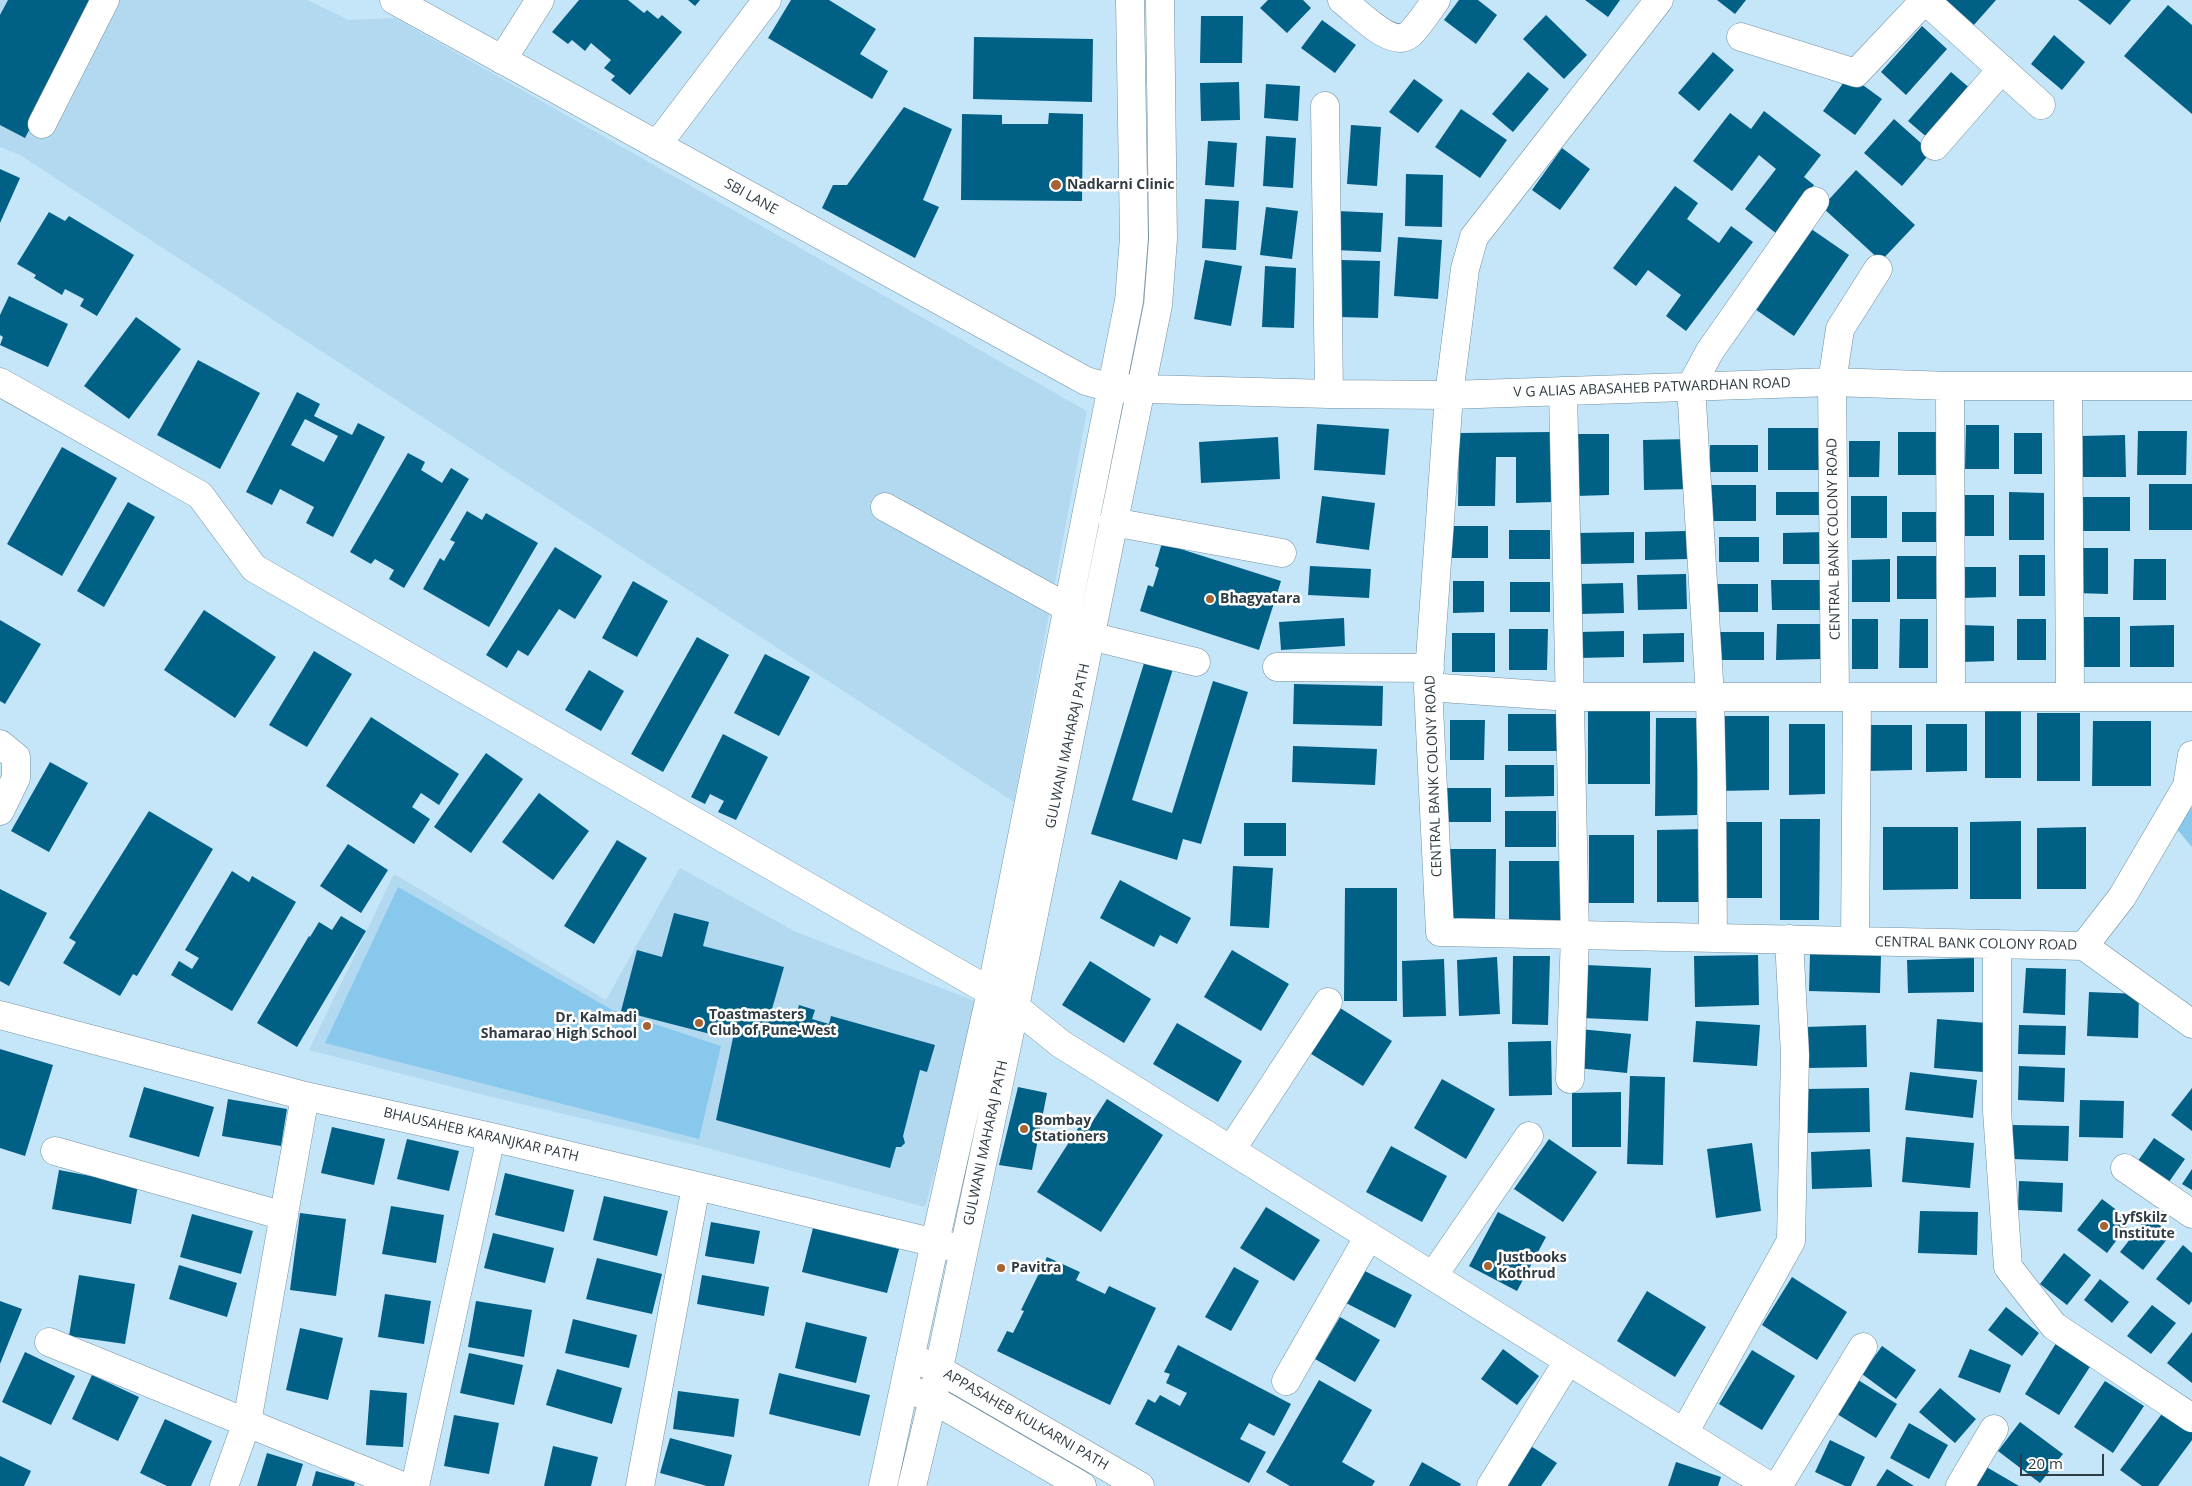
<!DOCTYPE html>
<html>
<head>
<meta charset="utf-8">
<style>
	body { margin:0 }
	#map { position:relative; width:2192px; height:1486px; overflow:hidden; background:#c5e5f8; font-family:"Open Sans",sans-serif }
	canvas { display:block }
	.scale { position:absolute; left:2020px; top:1454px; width:84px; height:22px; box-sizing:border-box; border:2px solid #2f3c43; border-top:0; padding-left:6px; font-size:15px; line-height:18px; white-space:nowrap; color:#2f3c43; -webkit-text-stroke:4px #fff; paint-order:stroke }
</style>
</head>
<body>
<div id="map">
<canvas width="2192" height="1486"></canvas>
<div class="scale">20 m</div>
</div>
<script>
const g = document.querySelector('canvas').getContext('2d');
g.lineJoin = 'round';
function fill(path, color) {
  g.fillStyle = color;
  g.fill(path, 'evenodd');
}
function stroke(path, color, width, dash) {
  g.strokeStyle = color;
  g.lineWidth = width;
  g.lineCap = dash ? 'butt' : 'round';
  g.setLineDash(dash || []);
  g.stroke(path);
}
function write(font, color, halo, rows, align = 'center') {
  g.font = font + ' "Open Sans",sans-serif';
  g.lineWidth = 5;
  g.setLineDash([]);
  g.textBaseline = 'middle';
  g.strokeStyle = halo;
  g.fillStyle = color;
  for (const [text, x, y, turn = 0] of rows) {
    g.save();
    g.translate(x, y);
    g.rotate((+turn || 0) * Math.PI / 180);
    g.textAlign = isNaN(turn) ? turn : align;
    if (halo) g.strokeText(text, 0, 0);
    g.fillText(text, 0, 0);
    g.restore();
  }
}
fill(new Path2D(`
	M0 0H307L349 20 395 18 1087 411 1014 802 20 155 0 147Z
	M680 868 796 932 980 1003 925 1207 700 1146 492 1097 309 1050 394 874 606 1000Z`), '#b2d9f0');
fill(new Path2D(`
	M2192 807V847L2176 828Z
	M398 887 612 1010 721 1046 699 1139 325 1043Z`), '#88c8ec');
fill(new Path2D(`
	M8 0H96L25 138 0 125V15Z
	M579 0H628L644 13 647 10 658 19 662 15 682 32 630 95 611 80 615 76 604 68 611 60 591 43 585 51 572 40 568 44 552 32Z
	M688 0H700L695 6Z
	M791 0H829L876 29 860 54 888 71 872 99 768 38Z
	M1268 0H1303L1311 8 1287 33 1260 8Z
	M1459 0H1478L1497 15 1476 44 1444 20Z
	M1585 0H1620L1608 17Z
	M1717 0H1746L1735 14Z
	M1944 0H1996L1973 26Z
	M2078 0H2131L2110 25Z
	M2168 5 2192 25V114L2124 56Z
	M1546 15 1587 55 1564 79 1523 39Z
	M1201 16H1243L1242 63H1200Z
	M1322 20 1356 45 1335 73 1301 48Z
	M1922 26 1947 49 1906 95 1881 72Z
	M2054 35 2085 62 2062 90 2031 64Z
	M974 37 1093 39 1092 102 973 99Z
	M1713 52 1734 70 1699 111 1678 93Z
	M1528 72 1549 89 1513 132 1492 114Z
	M1951 72 1972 90 1929 139 1908 121Z
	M1849 75 1882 99 1855 135 1823 111Z
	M1414 79 1443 100 1418 133 1389 112Z
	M1239 82 1240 120 1201 121 1200 83Z
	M1266 84 1300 86 1298 121 1264 118Z
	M904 107 952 129 923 200 939 207 915 258 822 208 833 185H847Z
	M1461 109 1507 140 1480 178 1435 147Z
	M1764 111 1821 155 1804 177 1814 185 1777 234 1745 209 1776 169 1759 155 1732 191 1693 161 1730 113 1751 129Z
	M1049 113 1083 114 1082 201 961 200 962 114 1002 115V124H1048Z
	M1894 119 1931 152 1902 186 1864 153Z
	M1351 125 1381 127 1377 186 1347 184Z
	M1266 136 1296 138 1293 188 1263 186Z
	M1208 141 1237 143 1234 187 1205 185Z
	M1562 148 1590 169 1560 210 1532 190Z
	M0 169 20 178 0 223Z
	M1856 170 1915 225 1881 261 1822 207Z
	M1406 174 1443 175 1442 227 1405 226Z
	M1675 186 1698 203 1687 219 1719 243 1731 226 1753 242 1686 331 1666 316 1681 295 1648 270 1636 286 1613 268Z
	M1205 199 1239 201 1236 250 1202 248Z
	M1266 207 1298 211 1292 259 1260 255Z
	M1337 211 1383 213 1381 252 1335 250Z
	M49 212 65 221 69 216 134 255 97 316 80 306 84 299 65 289 62 295 34 278 36 275 17 264Z
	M1804 224 1849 255 1794 336 1749 305Z
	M1398 237 1442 240 1438 299 1394 296Z
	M1205 260 1242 266 1231 326 1194 319Z
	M1341 260 1380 261 1378 318 1339 317Z
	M1265 266 1296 268 1294 328 1262 327Z
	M9 296 68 324 48 367 0 345 3 337 0 335V315Z
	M136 317 181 349 129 419 84 386Z
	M198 360 260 393 220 469 157 435Z
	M297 392 320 404 314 416 352 435 358 423 385 437 333 537 306 523 314 507 280 489 272 505 246 492ZM305 419 338 436 324 462 291 445Z
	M1317 424 1389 429 1385 475 1314 470Z
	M1966 425H1999V469H1965Z
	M1768 428H1823V470H1768Z
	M2138 431H2187L2186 475H2137Z
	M1552 432 1553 502 1516 503V457H1496L1495 506H1458L1459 433Z
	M1898 432H1942V475H1898Z
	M2014 433H2042V474H2014Z
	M1575 434H1609V495L1576 496Z
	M2125 435 2126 477H2080L2081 436Z
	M1278 437 1280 479 1201 483 1199 442Z
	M1691 439 1692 489 1644 490 1643 440Z
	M1849 441H1880L1879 477H1849Z
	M1710 445H1758V472H1710Z
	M62 447 117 478 62 576 7 544Z
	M408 453 425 462 421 470 442 483 451 468 469 479 404 588 389 579 394 570 375 559 371 564 350 552Z
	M2149 484H2192V530H2149Z
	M1711 485H1756V521H1710Z
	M1776 492H1823L1824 515H1776Z
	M2009 492 2044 493V540H2009Z
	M1961 495H1994V536H1961Z
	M1322 496 1375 503 1369 550 1316 543Z
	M1851 496H1887V538H1851Z
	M2077 497H2130V531H2077Z
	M128 502 155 517 104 607 77 591Z
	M467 511 482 520 486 513 538 543 489 627 423 589 440 558 444 561 455 542 450 540Z
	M1902 512H1939V542H1902Z
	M1450 526H1488V558H1450Z
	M1509 530H1550V559H1509Z
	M1686 531 1687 559 1645 560V532Z
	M1634 532V563L1579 564 1578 533Z
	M1825 532V564H1783V533Z
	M1719 537H1759V562H1719Z
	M1162 543 1281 581 1259 650 1140 611 1148 585 1153 587 1159 568 1155 566Z
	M555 547 602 576 575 619 559 609 528 656 518 650 507 668 486 655Z
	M2076 548H2108V594L2075 593Z
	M2019 555H2045V596H2019Z
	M1897 556H1940V599H1897Z
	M1890 559V602H1852V560Z
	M2134 559H2166V600H2133Z
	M1310 566 1371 569 1369 598 1308 595Z
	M1962 567H1996V597L1962 598Z
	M1686 574 1687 609 1638 610 1637 575Z
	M1771 580H1821V610H1772Z
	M633 581 668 601 637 657 602 638Z
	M1453 581H1484V612L1453 613Z
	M1510 582H1550V612H1510Z
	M1623 583 1624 613 1578 614V584Z
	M1712 584H1758V612H1712Z
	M204 610 276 657 235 718 164 670Z
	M2078 617H2120V667H2078Z
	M1344 618 1345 646 1281 650 1279 622Z
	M1852 619H1878V669H1852Z
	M1900 619H1928V668H1899Z
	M2017 619H2046V660H2017Z
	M0 620 41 644 5 704 0 701Z
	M1777 624H1822L1821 659 1776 660Z
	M1961 625 1994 626V661L1961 662Z
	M2174 625V667H2130V626Z
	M1509 629H1548L1547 670H1509Z
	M1624 631V657L1579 658V632Z
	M1717 632H1764V660H1716Z
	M1452 633H1495V672H1452Z
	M1684 633V662L1643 663V634Z
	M697 637 729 655 663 772 631 754Z
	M314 651 352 674 307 747 269 725Z
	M765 654 810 677 779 736 734 713Z
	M1145 660 1173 669 1132 800 1172 813 1213 681 1248 692 1201 844 1183 839 1177 860 1091 834Z
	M589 670 624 691 601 731 565 710Z
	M1294 684 1383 686 1382 726 1293 724Z
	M1985 704H2021V778H1985Z
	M1588 707H1650V784H1588Z
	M2037 713H2080V781H2037Z
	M1508 714H1557V751H1508Z
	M1718 716H1769V790L1718 791Z
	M371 717 459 774 439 805 421 793 412 807 430 819 414 844 326 786Z
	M1656 718H1697V815L1655 816Z
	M1450 720H1485L1484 760H1450Z
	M2093 721H2151V786H2092Z
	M1789 724H1825V794L1789 795Z
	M1926 724H1967V771L1926 772Z
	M1866 725H1912V770L1866 771Z
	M723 734 768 757 736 820 718 812 724 801 710 794 705 804 691 797Z
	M1293 746 1377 749 1375 785 1292 782Z
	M486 753 523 779 471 853 434 827Z
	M50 762 88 783 49 852 11 831Z
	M1505 765H1554V796L1505 797Z
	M1447 788H1491V822H1448Z
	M539 793 589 831 553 880 502 842Z
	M149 811 213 849 137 976 133 974 120 996 63 963 76 942 69 938Z
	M1505 811H1556V847H1505Z
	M1780 819H1820L1819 920H1780Z
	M2021 821V899H1970V822Z
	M1724 822H1762V898H1724Z
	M1244 823H1286V856H1244Z
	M1883 827H1958V889L1883 890Z
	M2086 827V889H2037V828Z
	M1706 829 1705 902H1657V830Z
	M1589 835H1634V903H1589Z
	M617 840 647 858 594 944 564 926Z
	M348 844 388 870 361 913 320 886Z
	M1449 849H1496L1495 922 1449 923Z
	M1509 861H1564V921H1509Z
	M1233 866 1273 868 1269 928 1230 926Z
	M232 871 249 882 252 876 296 902 232 1011 171 975 179 961 192 969 199 958 185 950Z
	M1120 880 1191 918 1177 944 1160 935 1154 947 1100 918Z
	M1345 888H1397V1001H1344Z
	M0 889 47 913 9 986 0 981Z
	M674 913 709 922 703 946 784 967 772 1009 796 1016 799 1005 815 1010 812 1019 829 1024 831 1016 935 1045 927 1072 920 1070 903 1136 905 1143 901 1147H896L890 1168 716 1120 735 1028 724 1036H718L621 1011 637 950 662 957Z
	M341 916 366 931 297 1047 257 1023 309 936 310 937 319 922 332 930Z
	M1232 950 1289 984 1261 1031 1204 997Z
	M1810 954 1881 955 1880 993 1809 991Z
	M1758 955 1759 1005 1695 1007 1694 956Z
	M1513 956H1550L1548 1025 1512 1024Z
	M1497 957 1500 1014 1459 1016 1457 960Z
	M1974 958V992L1908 993 1907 960Z
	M1444 959 1446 1016 1403 1017 1402 961Z
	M1090 961 1151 999 1124 1043 1062 1005Z
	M1586 965 1651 968 1648 1021 1583 1018Z
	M2026 968 2066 969 2065 1015 2023 1013Z
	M2089 992 2139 994 2138 1038 2087 1036Z
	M1337 1006 1392 1041 1363 1086 1308 1052Z
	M1937 1019 1987 1023 1983 1072 1934 1068Z
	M1696 1021 1760 1025 1757 1066 1693 1062Z
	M1177 1023 1242 1061 1218 1102 1153 1064Z
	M1866 1025 1867 1067 1806 1068 1805 1027Z
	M2019 1025 2066 1026 2065 1055 2018 1054Z
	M1580 1029 1631 1034 1627 1073 1577 1068Z
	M1551 1041 1552 1095 1509 1096 1508 1042Z
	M0 1049 53 1065 25 1156 0 1148Z
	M2019 1066 2065 1068 2064 1102 2018 1100Z
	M1910 1072 1977 1080 1973 1118 1905 1110Z
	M1630 1076 1665 1077 1663 1165 1627 1164Z
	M1442 1079 1495 1109 1466 1159 1414 1128Z
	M144 1087 214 1107 199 1157 129 1137Z
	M1018 1087 1047 1093 1032 1170 999 1165Z
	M1869 1088 1870 1132 1806 1133V1089Z
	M2192 1088V1131L2171 1115Z
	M1621 1092V1147H1572V1093Z
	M228 1099 287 1109 281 1146 222 1136Z
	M1107 1099 1163 1135 1101 1232 1037 1192 1082 1122 1089 1127Z
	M2080 1100 2124 1101 2123 1138 2079 1137Z
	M2013 1125 2069 1126 2068 1161 2012 1159Z
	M332 1127 385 1139 374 1185 321 1173Z
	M1906 1137 1974 1143 1970 1188 1902 1182Z
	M2154 1138 2185 1159 2164 1189 2133 1168Z
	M407 1139 459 1151 449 1191 397 1179Z
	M1549 1139 1597 1172 1563 1222 1514 1189Z
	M1752 1143 1761 1211 1716 1218 1707 1149Z
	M1391 1146 1447 1176 1422 1222 1366 1192Z
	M1870 1149 1872 1187 1812 1189 1811 1152Z
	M2192 1169V1190L2182 1184Z
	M59 1170 138 1185 131 1224 52 1209Z
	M505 1173 574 1190 564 1232 495 1215Z
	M2019 1181 2063 1183 2062 1212 2018 1210Z
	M604 1196 668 1211 657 1256 593 1240Z
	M2102 1199 2131 1221 2107 1253 2077 1230Z
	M391 1206 444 1215 436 1263 382 1254Z
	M1266 1207 1320 1240 1294 1281 1240 1248Z
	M1920 1211 1978 1212 1977 1255 1918 1253Z
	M1498 1212 1546 1237 1517 1291 1469 1266Z
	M300 1213 346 1219 336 1296 290 1290Z
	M192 1214 253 1231 241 1274 180 1257Z
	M2148 1216 2171 1234 2143 1270 2120 1252Z
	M711 1222 760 1231 754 1264 705 1256Z
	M813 1228 899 1249 887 1293 802 1272Z
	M493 1233 554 1248 545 1283 484 1268Z
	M2183 1245 2192 1253V1301L2189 1305 2156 1279Z
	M2064 1253 2091 1275 2067 1305 2040 1284Z
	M1047 1257 1080 1272 1076 1280 1105 1294 1109 1286 1156 1308 1110 1405 997 1351 1007 1331 1013 1333 1024 1311 1021 1310Z
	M597 1258 662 1274 652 1314 586 1299Z
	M179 1265 237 1283 227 1317 169 1299Z
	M1234 1267 1259 1281 1231 1331 1205 1317Z
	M1361 1269 1412 1295 1395 1328 1344 1302Z
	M79 1275 135 1284 125 1344 69 1336Z
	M702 1275 769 1287 764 1316 697 1304Z
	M1792 1277 1847 1312 1817 1360 1762 1325Z
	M2100 1279 2129 1302 2112 1323 2084 1300Z
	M1647 1291 1706 1327 1675 1377 1617 1341Z
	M385 1294 431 1301 424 1344 378 1337Z
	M0 1301 22 1309 0 1364Z
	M476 1301 532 1310 524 1357 468 1347Z
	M2152 1305 2176 1323 2151 1354 2127 1336Z
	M2006 1307 2039 1333 2022 1356 1988 1330Z
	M1340 1317 1380 1340 1355 1382 1315 1359Z
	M573 1319 637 1335 629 1368 565 1353Z
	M806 1322 867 1337 856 1383 795 1368Z
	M300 1328 343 1338 328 1400 286 1390Z
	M2192 1332V1383L2167 1363Z
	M2058 1340 2093 1362 2059 1415 2025 1394Z
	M1178 1345 1291 1404 1274 1436 1249 1423 1240 1439 1266 1452 1249 1483 1135 1424 1148 1399 1155 1403 1160 1395 1180 1406 1187 1393 1166 1383 1170 1374 1164 1372Z
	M1882 1346 1916 1370 1896 1399 1862 1374Z
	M1503 1349 1539 1376 1517 1405 1481 1379Z
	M1970 1349 2011 1365 2000 1393 1958 1377Z
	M1752 1350 1795 1376 1762 1430 1719 1404Z
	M25 1352 75 1376 51 1425 2 1402Z
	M469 1353 523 1365 514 1405 460 1393Z
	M557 1369 622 1388 612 1424 546 1405Z
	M779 1373 870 1395 860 1436 769 1414Z
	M92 1375 139 1397 118 1441 72 1419Z
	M1319 1380 1372 1410 1342 1462 1375 1481 1372 1486H1290L1266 1472Z
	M1858 1380 1897 1404 1876 1438 1837 1414Z
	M2105 1381 2144 1406 2113 1453 2074 1427Z
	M1940 1388 1976 1419 1955 1443 1919 1412Z
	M370 1390 407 1393 403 1447 366 1445Z
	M678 1391 739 1399 734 1437 673 1429Z
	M2164 1411 2192 1432V1440L2158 1486H2142L2120 1470Z
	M454 1415 499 1423 489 1474 444 1466Z
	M165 1419 212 1441 191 1486H167L140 1473Z
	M2020 1422 2063 1454 2040 1483 1998 1451Z
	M1909 1423 1948 1445 1929 1479 1890 1458Z
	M670 1438 732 1455 724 1486H707L660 1473Z
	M1830 1440 1865 1457 1851 1486H1845L1815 1472Z
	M1523 1441 1557 1463 1541 1486H1504Z
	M553 1446 598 1457 591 1486H544Z
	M267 1453 303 1464 296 1486H257Z
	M0 1456 31 1471 24 1486H0Z
	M1422 1462 1461 1484 1460 1486H1409Z
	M1676 1462 1721 1477 1718 1486H1668Z
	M1983 1465 2019 1486H1971Z
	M1887 1469 1914 1486H1876Z
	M316 1471 355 1482 354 1486H312Z`), '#006086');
const minor = new Path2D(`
	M394 0 1086 381 1111 388 1329 394 1449 395 1832 382 1950 386H2192
	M1342 0C1357 11 1392 50 1410 34 1420 24 1428 11 1436 0
	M1659 0 1474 237 1465 269 1449 395 1428 687 1440 932 2084 946 2122 897 2187 786 2192 755
	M1925 0 2041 105
	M1741 37 1856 73 1925 0
	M502 60 540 0
	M1325 106 1329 394
	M42 124 105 0
	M657 145 767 0
	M1935 146 2002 69
	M0 382 200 495 254 568 991 992 1015 1007 1061 1044 1769 1486
	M1950 386 1951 697
	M2068 386 2070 697
	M1563 391 1575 935 1570 1079
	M885 507 1068 608
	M1113 522 1282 553
	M1090 636 1196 662
	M1277 667 1430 668
	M1428 687 1569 697H2192
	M1835 697 1832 382 1840 329 1878 269
	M0 744 16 757V778L0 811
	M1713 938 1712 790 1710 697 1691 386 1710 351 1815 201
	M1855 941 1857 697
	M1997 944V1111L2008 1267 2054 1326 2192 1418
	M2084 946 2192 1024
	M0 1015 305 1096 491 1137 953 1247
	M1231 1150 1328 1002
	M55 1151 284 1216
	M2125 1168 2192 1214
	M1433 1276 1529 1136
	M49 1342 402 1486
	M922 1362 938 1369 1140 1486
	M1286 1381 1369 1236
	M916 1392 932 1399 1082 1486
	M1684 1433 1791 1241 1795 1055 1789 939
	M224 1486 247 1422 305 1096
	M415 1486 491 1137
	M640 1486 696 1186
	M883 1486 935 1242 991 992 1129 301 1134 238 1130 0
	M912 1486 930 1411 1015 1007 1158 305 1163 239 1160 0
	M1491 1486 1568 1361
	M1778 1486 1863 1347
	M1960 1486 1994 1429`);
stroke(minor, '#7391a2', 29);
stroke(minor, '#fff', 28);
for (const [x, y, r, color] of [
	[1056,185,6,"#a56232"],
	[1210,599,5,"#a56232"],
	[699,1023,5,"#a56232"],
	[647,1026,5,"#a56232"],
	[1024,1129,5,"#a56232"],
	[2104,1226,5,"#a56232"],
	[1488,1266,5,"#a56232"],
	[1001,1268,5,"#a56232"]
]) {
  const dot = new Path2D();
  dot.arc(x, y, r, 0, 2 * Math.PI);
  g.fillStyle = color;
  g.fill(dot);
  stroke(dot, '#fff', 2);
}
write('bold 14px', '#2f3c43', '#fff', [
	["Nadkarni Clinic",1067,185],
	["Bhagyatara",1220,599],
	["Toastmasters",709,1015],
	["Club of Pune-West",709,1031],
	["Dr. Kalmadi",637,1018,"right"],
	["Shamarao High School",637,1034,"right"],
	["Bombay",1034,1121],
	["Stationers",1034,1137],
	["LyfSkilz",2114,1218],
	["Institute",2114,1234],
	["Justbooks",1498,1258],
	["Kothrud",1498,1274],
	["Pavitra",1011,1268]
], 'left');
write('14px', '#2f3c43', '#fff', [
	["SBI LANE",751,197,29],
	["V G ALIAS ABASAHEB PATWARDHAN ROAD",1652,388,-2],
	["CENTRAL BANK COLONY ROAD",1834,539,-91],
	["GULWANI MAHARAJ PATH",1068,746,-78],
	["CENTRAL BANK COLONY ROAD",1434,776,-92],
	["CENTRAL BANK COLONY ROAD",1976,944,1],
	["BHAUSAHEB KARANJKAR PATH",481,1135,13],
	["GULWANI MAHARAJ PATH",986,1143,-78],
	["APPASAHEB KULKARNI PATH",1026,1420,30]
]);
</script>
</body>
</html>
